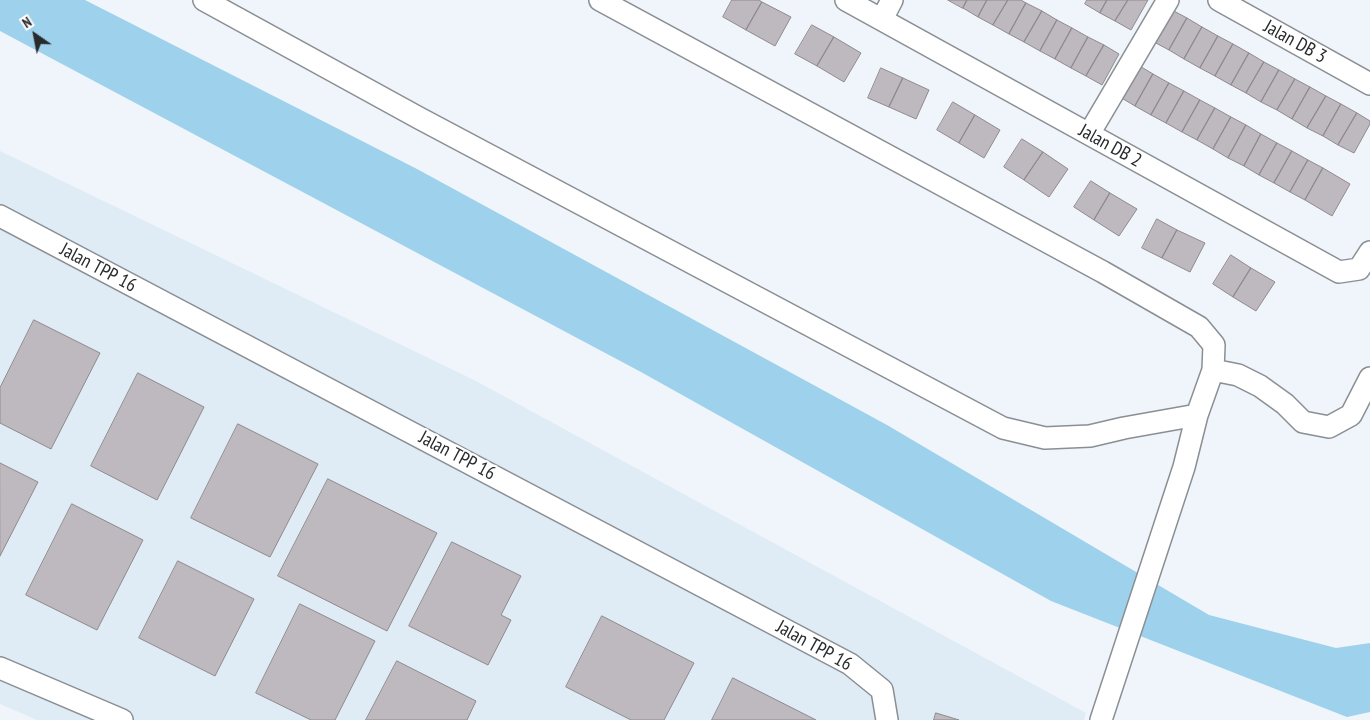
<!DOCTYPE html>
<html>
<head>
<meta charset="utf-8">
<style>
	body { margin:0 }
	#map { position:relative; width:1370px; height:720px; overflow:hidden; background:#eff5fa; font-family:"PT Sans Narrow",sans-serif }
	canvas { display:block }
	.north { position:absolute; left:10px; top:10px; width:50px; height:50px; -webkit-text-stroke:4px #fff; paint-order:stroke; rotate:327deg; font-size:14px; font-weight:700; line-height:20px; text-align:center; color:#282a2c }
	.north::after { content:''; display:block; margin:auto; width:18px; height:22px; background:#282a2c; clip-path:polygon(50% 0,100% 100%,50% 72%,0 100%) }
</style>
</head>
<body>
<div id="map">
<canvas width="1370" height="720"></canvas>
<div class="north">N</div>
</div>
<script>
const g = document.querySelector('canvas').getContext('2d');
g.lineJoin = 'round';
function fill(path, color) {
  g.fillStyle = color;
  g.fill(path, 'evenodd');
}
function stroke(path, color, width, dash) {
  g.strokeStyle = color;
  g.lineWidth = width;
  g.lineCap = dash ? 'butt' : 'round';
  g.setLineDash(dash || []);
  g.stroke(path);
}
function write(font, color, halo, rows, align = 'center') {
  g.font = font + ' "PT Sans Narrow",sans-serif';
  g.lineWidth = 4.5;
  g.setLineDash([]);
  g.textBaseline = 'middle';
  g.strokeStyle = halo;
  g.fillStyle = color;
  for (const [text, x, y, turn = 0] of rows) {
    g.save();
    g.translate(x, y);
    g.rotate((+turn || 0) * Math.PI / 180);
    g.textAlign = isNaN(turn) ? turn : align;
    if (halo) g.strokeText(text, 0, 0);
    g.fillText(text, 0, 0);
    g.restore();
  }
}
fill(new Path2D(`
	M0 151 474 380 1086 713 1084 720H37L0 704Z`), '#dfebf5');
fill(new Path2D(`
	M0 0H85L417 169 887 425 1209 615 1336 648 1370 643V712L1347 717 1051 601 641 372 0 31Z`), '#9ed1eb');
const building = new Path2D(`
	M732 0H759L762 2 746 30 723 17Z
	M948 0H967L963 8Z
	M967 0H987L978 17 963 8Z
	M987 0H1008L993 25 978 17Z
	M1008 0H1021L1026 3 1009 34 993 25Z
	M1087 0H1107L1100 13 1085 4Z
	M1107 0H1128L1115 21 1100 13Z
	M1128 0H1148L1131 30 1115 21Z
	M762 2 791 17 775 46 746 30Z
	M1026 3 1042 11 1024 42 1009 34Z
	M1172 10 1187 18 1169 50 1154 42Z
	M1042 11 1057 20 1040 51 1024 42Z
	M1187 18 1202 27 1184 59 1169 50Z
	M1057 20 1072 28 1055 59 1040 51Z
	M812 25 834 37 817 66 795 54Z
	M1202 27 1218 36 1200 68 1184 59Z
	M1072 28 1088 37 1071 68 1055 59Z
	M1218 36 1233 44 1215 76 1200 68Z
	M834 37 861 53 844 82 817 66Z
	M1088 37 1104 45 1086 76 1071 68Z
	M1233 44 1249 53 1231 85 1215 76Z
	M1104 45 1119 54 1102 85 1086 76Z
	M1249 53 1264 62 1246 93 1231 85Z
	M1264 62 1279 70 1261 102 1246 93Z
	M1138 65 1153 74 1135 106 1120 97Z
	M881 68 903 78 889 107 868 98Z
	M1279 70 1295 79 1277 110 1261 102Z
	M1153 74 1169 83 1151 115 1135 106Z
	M903 78 929 90 916 119 889 107Z
	M1295 79 1310 87 1292 119 1277 110Z
	M1169 83 1184 91 1166 123 1151 115Z
	M1310 87 1326 96 1307 128 1292 119Z
	M1184 91 1200 100 1182 132 1166 123Z
	M1326 96 1341 104 1323 136 1307 128Z
	M1200 100 1215 108 1197 140 1182 132Z
	M953 102 975 115 959 143 937 130Z
	M1341 104 1357 113 1338 145 1323 136Z
	M1215 108 1231 117 1213 149 1197 140Z
	M1357 113 1370 121V124L1354 153 1338 145Z
	M975 115 1000 130 984 158 959 143Z
	M1231 117 1246 125 1228 158 1213 149Z
	M1246 125 1261 134 1244 166 1228 158Z
	M1261 134 1277 143 1259 175 1244 166Z
	M1022 139 1043 152 1024 180 1004 167Z
	M1277 143 1292 151 1274 183 1259 175Z
	M1292 151 1308 160 1290 192 1274 183Z
	M1043 152 1068 169 1049 197 1024 180Z
	M1308 160 1323 168 1305 200 1290 192Z
	M1323 168 1350 184 1332 216 1305 200Z
	M1091 181 1110 193 1094 220 1074 207Z
	M1110 193 1137 209 1119 236 1094 220Z
	M1157 219 1177 230 1162 258 1142 248Z
	M1177 230 1205 243 1190 272 1162 258Z
	M1231 255 1251 268 1233 297 1213 284Z
	M1251 268 1275 282 1256 311 1233 297Z
	M34 320 100 353 51 449 0 423V388Z
	M138 373 204 407 157 500 91 466Z
	M238 424 318 464 270 557 191 518Z
	M0 463 38 482 0 556Z
	M328 479 437 533 387 631 278 576Z
	M72 504 143 540 97 630 26 595Z
	M452 542 521 576 501 615 511 620 488 665 409 626Z
	M178 561 254 599 215 676 139 638Z
	M300 604 375 641 335 720H311L256 693Z
	M602 616 694 663 664 720H631L566 687Z
	M397 661 476 701 467 720H366Z
	M733 678 816 720H712Z
	M936 713 959 720H934Z`);
fill(building, '#beb9be');
stroke(building, '#8f8a8e', 1);
const minor = new Path2D(`
	M204 0 419 118 1003 428 1045 438 1090 436 1124 428 1197 415
	M600 0 1103 272 1199 327 1214 345 1213 370 1197 415 1184 467 1101 720
	M846 0 1339 272 1359 269 1370 252
	M1219 0 1370 84
	M882 19 892 0
	M1089 134 1168 0
	M0 216 850 664 882 690 887 720
	M1213 370 1238 375 1260 386 1285 404 1303 422 1329 427 1351 415 1370 378
	M0 668 122 720`);
stroke(minor, '#8a8f94', 24);
stroke(minor, '#fff', 21);
write('19px', '#282a2c', '#fff', [
	["Jalan DB 3",1295,42,29],
	["Jalan DB 2",1110,146,29],
	["Jalan TPP 16",98,268,28],
	["Jalan TPP 16",457,456,28],
	["Jalan TPP 16",814,646,29]
]);
</script>
</body>
</html>
